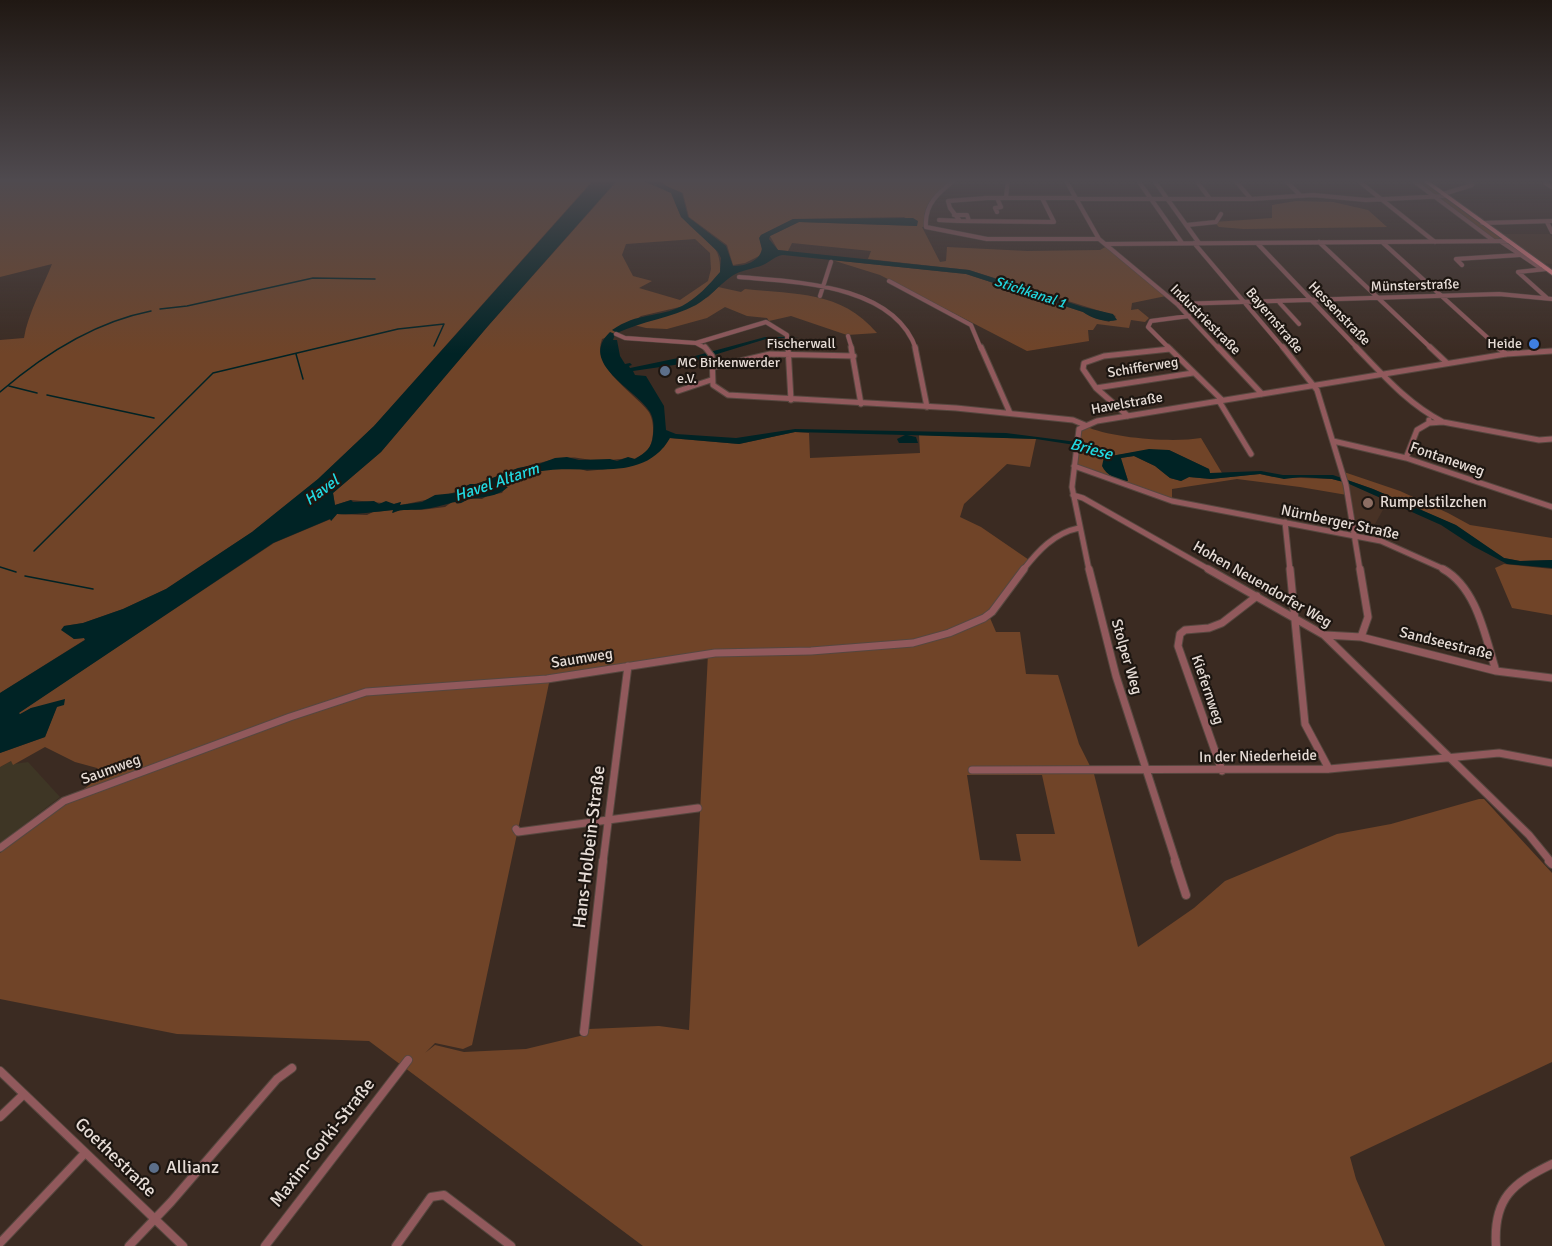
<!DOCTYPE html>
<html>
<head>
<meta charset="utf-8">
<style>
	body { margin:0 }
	canvas { display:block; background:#3b2b22 }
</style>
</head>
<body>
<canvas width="1552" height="1246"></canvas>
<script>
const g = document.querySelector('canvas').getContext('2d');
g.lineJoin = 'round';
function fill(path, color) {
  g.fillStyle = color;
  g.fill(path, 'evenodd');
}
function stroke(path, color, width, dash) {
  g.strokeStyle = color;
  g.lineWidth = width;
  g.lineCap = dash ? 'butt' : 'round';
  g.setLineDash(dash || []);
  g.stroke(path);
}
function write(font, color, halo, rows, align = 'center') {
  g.font = font + ' Signika,sans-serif';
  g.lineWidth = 4.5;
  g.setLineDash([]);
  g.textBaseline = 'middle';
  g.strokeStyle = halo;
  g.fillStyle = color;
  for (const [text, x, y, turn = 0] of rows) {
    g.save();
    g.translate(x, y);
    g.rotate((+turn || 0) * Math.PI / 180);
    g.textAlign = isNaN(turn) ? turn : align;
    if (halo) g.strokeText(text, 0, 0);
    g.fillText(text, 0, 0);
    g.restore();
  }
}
fill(new Path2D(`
	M11 761 14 764 28 762 60 797 0 843V767Z`), '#3e3625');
fill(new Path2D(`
	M1501 234H1549L1552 236V264L1540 263Z
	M1347 483 1385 499V506L1375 524 1353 520Z`), '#483225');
fill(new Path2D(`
	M0 179H594L374 426 318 479 252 532 166 589 123 609 83 623 64 626 74 639 84 638 86 639 0 693V340L24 338C28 313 43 287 52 264L0 277Z
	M619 179H639L671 193C675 201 678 213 684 219 701 241 722 240 720 273L703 291 684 306 641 316 617 333 602 339C591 367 633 392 648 411 655 420 655 442 647 451 644 454 638 457 634 459 626 457 609 461 598 461 588 460 575 456 566 458 551 459 535 464 520 468 502 472 485 484 467 485 458 495 415 502 400 505L401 502 394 504 351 500 335 505 333 493 381 452 488 326ZM695 239 710 253 711 269 708 281 680 300 639 288 652 281 633 276 622 255 626 244Z
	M658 179H955C938 191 920 204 925 227H922L940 262 946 261 947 247 1027 251 1100 250 1107 246 1166 296 1132 303 1131 310 1138 309 1149 318 1145 322 1131 320 1129 328 1097 324 1093 330H1088L1089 341 1027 351 880 275 832 260 966 274 1083 312 1095 318 1109 322 1116 316 969 270 868 259 871 251 792 243 788 251 778 250 770 236 799 222 917 226 904 217 793 219 761 235C758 242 764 247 761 255L745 263 733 265 727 245 689 217 683 193 666 186Z
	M1409 179H1421L1505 240H1492Z
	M1296 201 1333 202 1368 210 1387 227 1244 229 1219 227 1214 222 1272 218V205Z
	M718 287 741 292 745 289C797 295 840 290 877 333L847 335 791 316 769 321 767 318 747 316 725 307 707 318 667 329 646 328 634 325 708 297Z
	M1085 426C1110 438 1172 443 1201 438L1222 473H1210L1209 469 1169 450H1149L1111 456 1077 442 1078 431Z
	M795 432 809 433 810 458 920 453 919 435 1036 439 1030 467 1007 464 964 504 960 517 981 527 1032 562 990 618 996 632H1020L1026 674 1058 675 1079 744 1094 774 1138 947 1194 908 1225 881 1337 834 1391 824 1479 799H1484L1552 873V1062L1350 1157 1356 1179 1385 1246H643L369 1041 177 1034 0 999V853L101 776 97 768 75 762 45 747 13 765 11 761 0 767V753L45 737 57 706 31 708 20 715 18 713 274 543 331 519V521L337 514 367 515 373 512 393 510V513L402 509 421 510 445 507 452 502 460 503 467 499H482L489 495 502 493 508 483 528 473 553 468 573 467 587 471 628 467 664 447 669 438 739 444ZM708 654 689 1030 659 1026 589 1029 584 1035 526 1049 464 1052 435 1045 425 1053 435 1043 463 1049 472 1045 543 712 549 683 547 679ZM967 775H1042L1055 834H1016L1021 861 980 860Z
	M1076 446 1104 457 1128 480 1120 458 1134 456 1155 466 1170 478 1181 481 1189 477 1211 479 1260 474 1273 477 1332 479 1344 482 1347 495 1300 487 1237 479 1172 489V499L1075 466Z
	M1341 471 1400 491 1448 513 1470 525 1552 538V560L1520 561 1504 558 1455 525 1373 489 1342 478Z
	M1504 564 1552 569V615L1512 608 1495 568Z`), '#704428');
fill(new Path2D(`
	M595 179H618L488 326 381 452 333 493 335 505 351 500 353 502 374 501 379 504 386 501 394 504 401 502 400 505 422 502 435 495 455 493 470 484H477L518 468 539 464 555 458 567 457 579 460 610 459 617 461 628 457 635 459C646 452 652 448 653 435 654 427 654 419 650 412 637 390 577 363 610 332L615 334 613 340H617L620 356 625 364 630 363 632 365 629 366 630 368 683 357 684 359 765 337H800L766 339 688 363 633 371 635 375 646 376 664 406 666 430 676 434 736 438 795 429 1006 433 1077 442 1111 456 1149 449 1169 450 1209 469 1210 473 1261 471 1283 475H1333L1373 489 1456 525 1504 558 1520 561 1552 560V568L1507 564 1473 546 1441 525 1347 483 1332 479 1301 477 1284 479 1260 474 1211 479 1189 477 1181 481 1170 478 1155 466 1134 456 1121 458 1128 481C1118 481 1106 475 1102 466L1104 457 1075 445 1036 439 907 435 916 437 918 443H899L897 439 905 435 795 432 739 444 670 438C636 497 554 447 505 486L508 487C498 497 482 497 469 499 466 500 464 502 461 503 452 505 460 500 451 503 442 505 434 508 424 509 412 511 403 508 392 513L393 510C372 512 358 515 337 514L331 521 330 519 273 543 19 713 20 714 31 708 65 699 64 705 57 707 45 737 0 753V693L85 640 84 638 74 639 61 630 64 626 83 623 123 609 166 589 252 532 318 479 374 426Z
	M640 179H657L666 186 682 193 688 217 726 246 733 266C745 266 759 262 762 249L759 238 761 235 793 219 913 218 918 221 917 226 799 222 770 236 769 239 778 250 969 270 1083 307 1113 314 1117 320C1106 323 1093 319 1083 312L966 274 783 255C775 256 770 262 763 265 753 269 741 270 732 276 719 285 710 297 696 305 671 318 642 321 617 333L612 330C638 312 658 318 682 306 697 298 709 285 720 272L721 258 718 252 681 217 671 193Z`), '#002325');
stroke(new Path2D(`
	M160 309 187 306 313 278 375 279
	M296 354 303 379
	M9 386 37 393
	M0 392C43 355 95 322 151 311
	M47 395 154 418
	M34 551 213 373 398 329 444 324 434 346
	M0 567 16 572
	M25 576 93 589`), '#002325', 1.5);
const streetFar3 = new Path2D(`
	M956 179C939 192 924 204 926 227L987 239H1099
	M1065 179 1099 239 1177 304 1219 349
	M1137 179 1182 243
	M1153 179 1199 243
	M1195 179 1210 199
	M1234 179 1251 199
	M1284 179 1300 195
	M1356 179 1435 242
	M1411 179 1494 241
	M1545 183 1552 187
	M1443 194 1472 185 1466 179
	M984 198H1075
	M987 198 948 201 950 208 960 221 1054 222 1042 198
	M997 198 1001 207 995 208 997 212
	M1006 198 1008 179
	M1076 199H1251L1313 195 1366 200 1446 196
	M954 215H967L969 221
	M939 220 960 221
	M1547 222 1552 232
	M1482 223 1552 221
	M1187 225 1216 222 1221 214
	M1500 241 1539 267
	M1319 242 1432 349
	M1382 242 1500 349
	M1194 243 1284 349
	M1257 243 1358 349
	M1106 244 1508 241
	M1462 265 1456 259 1519 255
	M1546 269 1518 272 1547 298
	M739 277C795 282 894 284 916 349
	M889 281 971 325 981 349
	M820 296 831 262
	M1278 301 1299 324
	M1177 304 1499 294 1552 299
	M616 334 625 338 696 343 707 349
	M848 336 852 349
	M696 343 766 322 787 335 788 349
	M1170 349 1148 327 1151 321 1189 316`);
const streetFar2 = new Path2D(`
	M705 347 712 356 713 385 728 395 956 408 1073 420 1085 425
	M788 347 791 400
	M851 347 861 404
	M915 347 927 407
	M981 347 1010 413
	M1168 347 1222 400
	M1218 347 1262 394
	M1283 347 1317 390 1346 485 1360 570
	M1356 347C1383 375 1408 404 1443 422
	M1430 347 1447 363
	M1498 347 1506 354
	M714 367 770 354 854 356
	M1096 388 1193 373
	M678 391 711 380
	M1219 401 1251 454
	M1128 416 1096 388 1083 369 1084 363 1104 356 1170 349
	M1429 423 1443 422 1539 440 1552 439
	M1333 441 1406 458 1552 507
	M1406 458 1417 430 1429 423V420
	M1074 466 1172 501 1381 541 1446 570
	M1073 495 1083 498 1210 570
	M1285 522 1290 570
	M1023 570C1038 551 1054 533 1079 528
	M1089 570 1072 487 1079 429 1097 421 1506 354 1552 351`);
const streetFar1 = new Path2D(`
	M1089 569 1116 676 1176 862
	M1208 569 1324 635 1529 835 1551 862
	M1290 569 1305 724 1329 769
	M1443 569C1477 588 1485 636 1496 671
	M1325 635 1361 637 1368 617 1360 569
	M1361 637 1496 671 1552 678
	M972 770 1329 769 1499 753 1552 763
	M1222 771 1178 646 1180 634 1185 630 1209 628 1222 623 1257 596
	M516 829 518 832 698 808
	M0 848 64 801 290 717 366 692 547 679 715 653 811 651 913 643 949 633 984 618 992 612 1024 569
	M603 862 628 666`);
const street = new Path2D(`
	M1175 861 1186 895
	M1549 861 1552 864
	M584 1032 603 861
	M0 1071 183 1246
	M0 1117 24 1094
	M0 1243 85 1153
	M129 1246 171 1202 277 1079 292 1068
	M265 1246 408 1060
	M396 1246 431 1197 444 1195 511 1246
	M1496 1246C1493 1198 1513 1183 1552 1164`);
const primary = new Path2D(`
	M1420 179H1426L1552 270V275Z`);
stroke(streetFar3, '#56473f', 5);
stroke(streetFar2, '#56473f', 7);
stroke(streetFar1, '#56473f', 9);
stroke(street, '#56473f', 10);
stroke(primary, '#56473f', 2);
stroke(streetFar3, '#91595c', 4);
stroke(streetFar2, '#91595c', 5);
stroke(streetFar1, '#91595c', 7);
stroke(street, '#91595c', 8);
fill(primary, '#f07f87');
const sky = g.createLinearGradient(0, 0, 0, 354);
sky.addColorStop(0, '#201813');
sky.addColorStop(0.51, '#4f4a4f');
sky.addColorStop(1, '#4f4a4f00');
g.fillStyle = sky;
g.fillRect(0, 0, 1552, 354);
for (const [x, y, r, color] of [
	[1534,344,6,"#3f7fe0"],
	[665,371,6,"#5c6f8a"],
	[1368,503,6,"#8d6e63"],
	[154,1168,6,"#5c6f8a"]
]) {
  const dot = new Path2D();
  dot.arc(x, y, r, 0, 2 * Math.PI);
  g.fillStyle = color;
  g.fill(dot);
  stroke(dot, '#1d1611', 2);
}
write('14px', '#e6dcd6', '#1d1611', [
	["Münsterstraße",1415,286,-2],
	["Hessenstraße",1339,314,46],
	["Industriestraße",1205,320,45],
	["Bayernstraße",1274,321,50],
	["Fischerwall",801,344],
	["Schifferweg",1143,368,-9],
	["Havelstraße",1127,404,-10]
]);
write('italic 14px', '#21d9e2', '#1d1611', [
	["Stichkanal 1",1030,293,18]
]);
write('14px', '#e6dcd6', '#1d1611', [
	["Heide",1522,344],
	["MC Birkenwerder",677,363,"left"],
	["e.V.",677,379,"left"]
], 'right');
write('15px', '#e6dcd6', '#1d1611', [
	["Fontaneweg",1447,460,19],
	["Nürnberger Straße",1340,523,12],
	["Hohen Neuendorfer Weg",1262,585,30],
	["Sandseestraße",1446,644,14],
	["Stolper Weg",1126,657,74],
	["Saumweg",582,659,-9],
	["Kiefernweg",1207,690,71],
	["In der Niederheide",1258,757,-1],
	["Saumweg",111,770,-20]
]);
write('15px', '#e6dcd6', '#1d1611', [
	["Rumpelstilzchen",1380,503]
], 'left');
write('italic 16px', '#21d9e2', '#1d1611', [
	["Briese",1091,450,15],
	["Havel Altarm",497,483,-19],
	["Havel",322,491,-36]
]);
write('18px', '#e6dcd6', '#1d1611', [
	["Hans-Holbein-Straße",590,847,-83],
	["Maxim-Gorki-Straße",323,1143,-52],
	["Goethestraße",115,1158,44]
]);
write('18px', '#e6dcd6', '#1d1611', [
	["Allianz",166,1168]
], 'left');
</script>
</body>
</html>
